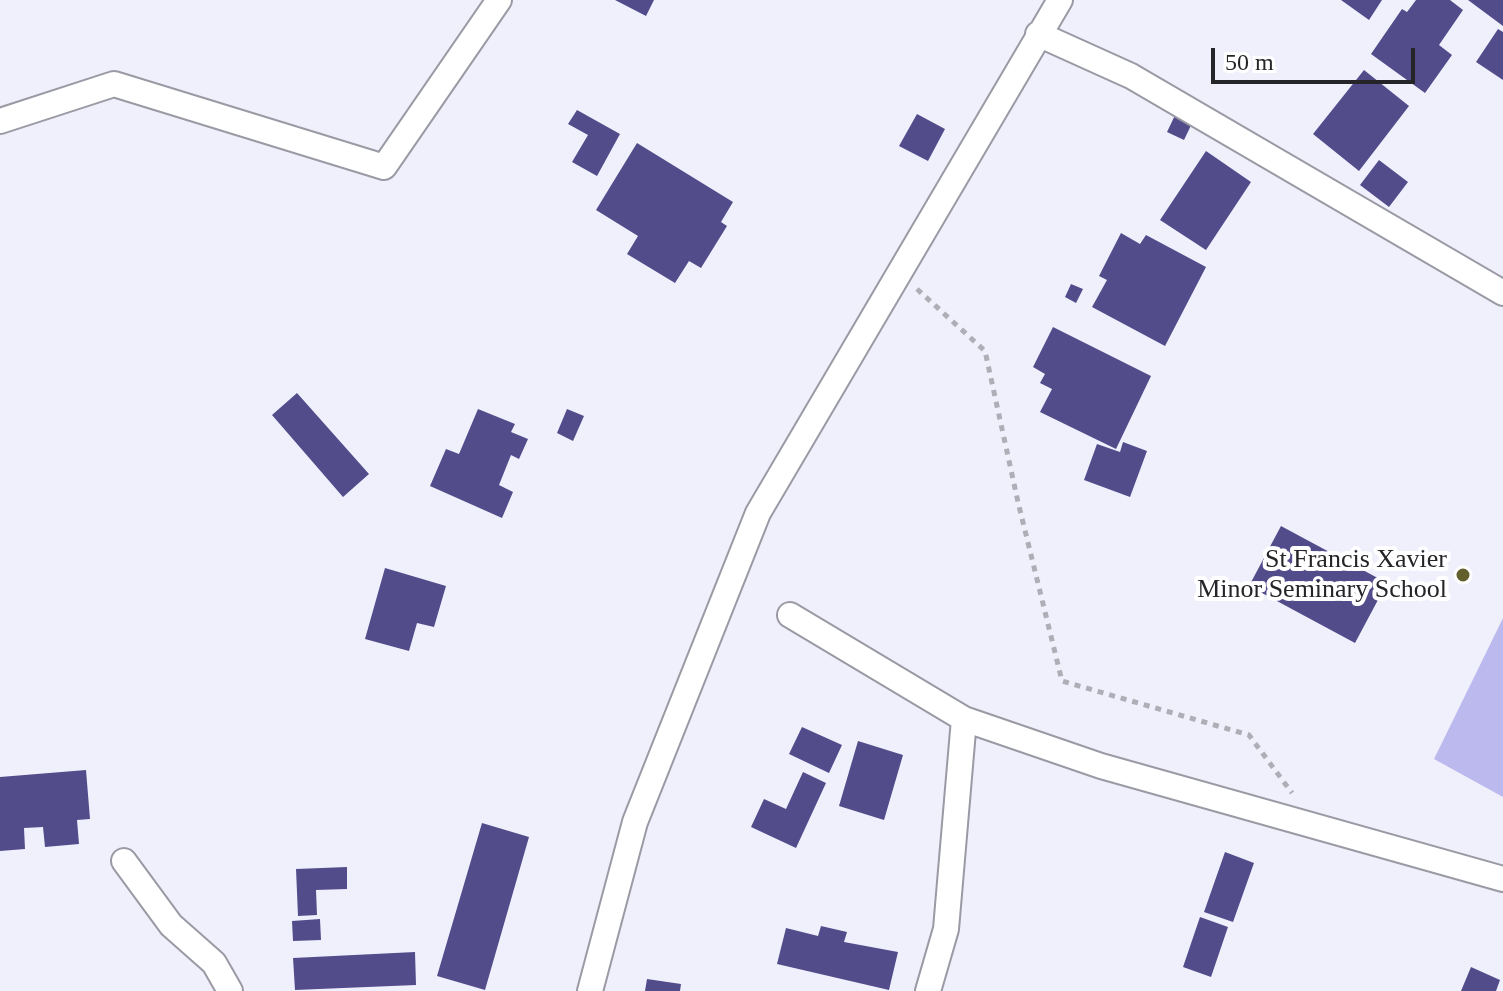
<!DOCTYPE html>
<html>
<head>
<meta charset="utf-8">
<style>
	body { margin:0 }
	#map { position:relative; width:1503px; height:991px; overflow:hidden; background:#f0f0fc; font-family:Georgia,serif }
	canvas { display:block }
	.scale { position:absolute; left:1211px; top:48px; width:204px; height:36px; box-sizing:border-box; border:4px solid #252529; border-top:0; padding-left:10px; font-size:24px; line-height:28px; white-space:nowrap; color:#252529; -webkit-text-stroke:6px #fff; paint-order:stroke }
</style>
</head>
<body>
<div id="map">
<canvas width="1503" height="991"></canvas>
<div class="scale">50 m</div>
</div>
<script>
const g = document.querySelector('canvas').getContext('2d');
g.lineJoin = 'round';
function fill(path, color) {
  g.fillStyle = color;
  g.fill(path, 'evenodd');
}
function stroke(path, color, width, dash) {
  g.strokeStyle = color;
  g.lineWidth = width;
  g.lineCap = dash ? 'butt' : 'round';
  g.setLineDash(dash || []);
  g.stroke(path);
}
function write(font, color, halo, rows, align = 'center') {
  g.font = font + ' Georgia,serif';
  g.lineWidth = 8;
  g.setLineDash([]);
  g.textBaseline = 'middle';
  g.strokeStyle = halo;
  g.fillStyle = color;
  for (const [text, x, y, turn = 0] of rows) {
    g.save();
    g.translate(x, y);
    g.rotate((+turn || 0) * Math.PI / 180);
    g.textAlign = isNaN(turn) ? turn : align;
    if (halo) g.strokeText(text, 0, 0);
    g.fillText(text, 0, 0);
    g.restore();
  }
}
fill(new Path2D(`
	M1503 618V797L1434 759Z`), '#bbb9ed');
fill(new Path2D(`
	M615 0H654L646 16Z
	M1341 0H1382L1369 20Z
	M1416 0H1450L1463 10 1439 45 1452 55 1425 93 1371 54 1402 9 1407 12Z
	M1468 0H1503V26Z
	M1498 29 1503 32V80L1476 62Z
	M1364 70 1409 106 1359 171 1313 134Z
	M1178 109 1195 117 1184 140 1167 132Z
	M577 110 620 134 597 176 572 162 588 135 568 124Z
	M917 114 945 129 928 161 899 146Z
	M637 143 733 202 721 222 727 226 701 268 689 261 675 283 627 254 638 236 596 210Z
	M1206 151 1251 182 1206 250 1160 220Z
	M1379 160 1408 182 1389 207 1360 185Z
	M1121 233 1140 244 1146 235 1206 267 1165 346 1092 307 1107 280 1099 276Z
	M1071 284 1083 289 1076 303 1065 297Z
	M1053 327 1151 376 1116 449 1040 412 1052 389 1040 383 1045 374 1033 367Z
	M297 393 369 474 343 497 272 415Z
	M478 409 515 424 511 432 528 439 519 459 511 455 499 485 513 492 502 518 430 486 446 449 459 454Z
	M567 409 584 416 573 441 557 433Z
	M1123 442 1147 451 1130 497 1084 480 1097 444 1120 452Z
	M1281 526 1387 583 1355 643 1249 586Z
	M385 568 446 586 434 627 417 623 409 651 365 639Z
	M802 727 842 745 829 773 789 754Z
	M858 741 903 755 884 820 839 806Z
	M86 770 90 819 77 820 79 844 45 847 43 827 24 828 25 849 0 851V777Z
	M803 772 826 783 796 848 751 827 764 799 786 809Z
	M482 823 529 837 485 990 437 976Z
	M1225 852 1254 863 1233 922 1204 912Z
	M347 867V889L316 890 317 915 298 916 296 869Z
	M1200 917 1228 927 1211 977 1183 967Z
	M320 919 321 940 293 941 292 921Z
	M821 926 847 932 844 942 898 952 889 990 777 964 786 928 818 936Z
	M415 952 416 985 295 990 293 958Z
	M1471 967 1500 980 1496 991H1461Z
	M647 979 681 984 680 991H645Z`), '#524c8b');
const street = new Path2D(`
	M1038 34 1131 76 1503 293
	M0 121 114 84 384 167 499 0
	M790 615 964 719 1101 766 1503 879
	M124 861 171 925 214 963 230 991
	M590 991 635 822 758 513 1060 0
	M928 991 946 929 964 719`);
stroke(street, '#9a9aa5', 28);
stroke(new Path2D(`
	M917 289 985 351 1018 502 1062 681 1249 735 1292 793`), '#aeaeb7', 5, [6, 6]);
stroke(street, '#fff', 24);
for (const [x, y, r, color] of [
	[1463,575,8,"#625f2c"]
]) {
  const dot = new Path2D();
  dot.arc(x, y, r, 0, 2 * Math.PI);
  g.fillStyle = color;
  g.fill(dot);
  stroke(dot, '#fff', 3);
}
write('26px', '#252529', '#fff', [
	["St Francis Xavier",1447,560],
	["Minor Seminary School",1447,590]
], 'right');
</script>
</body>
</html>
